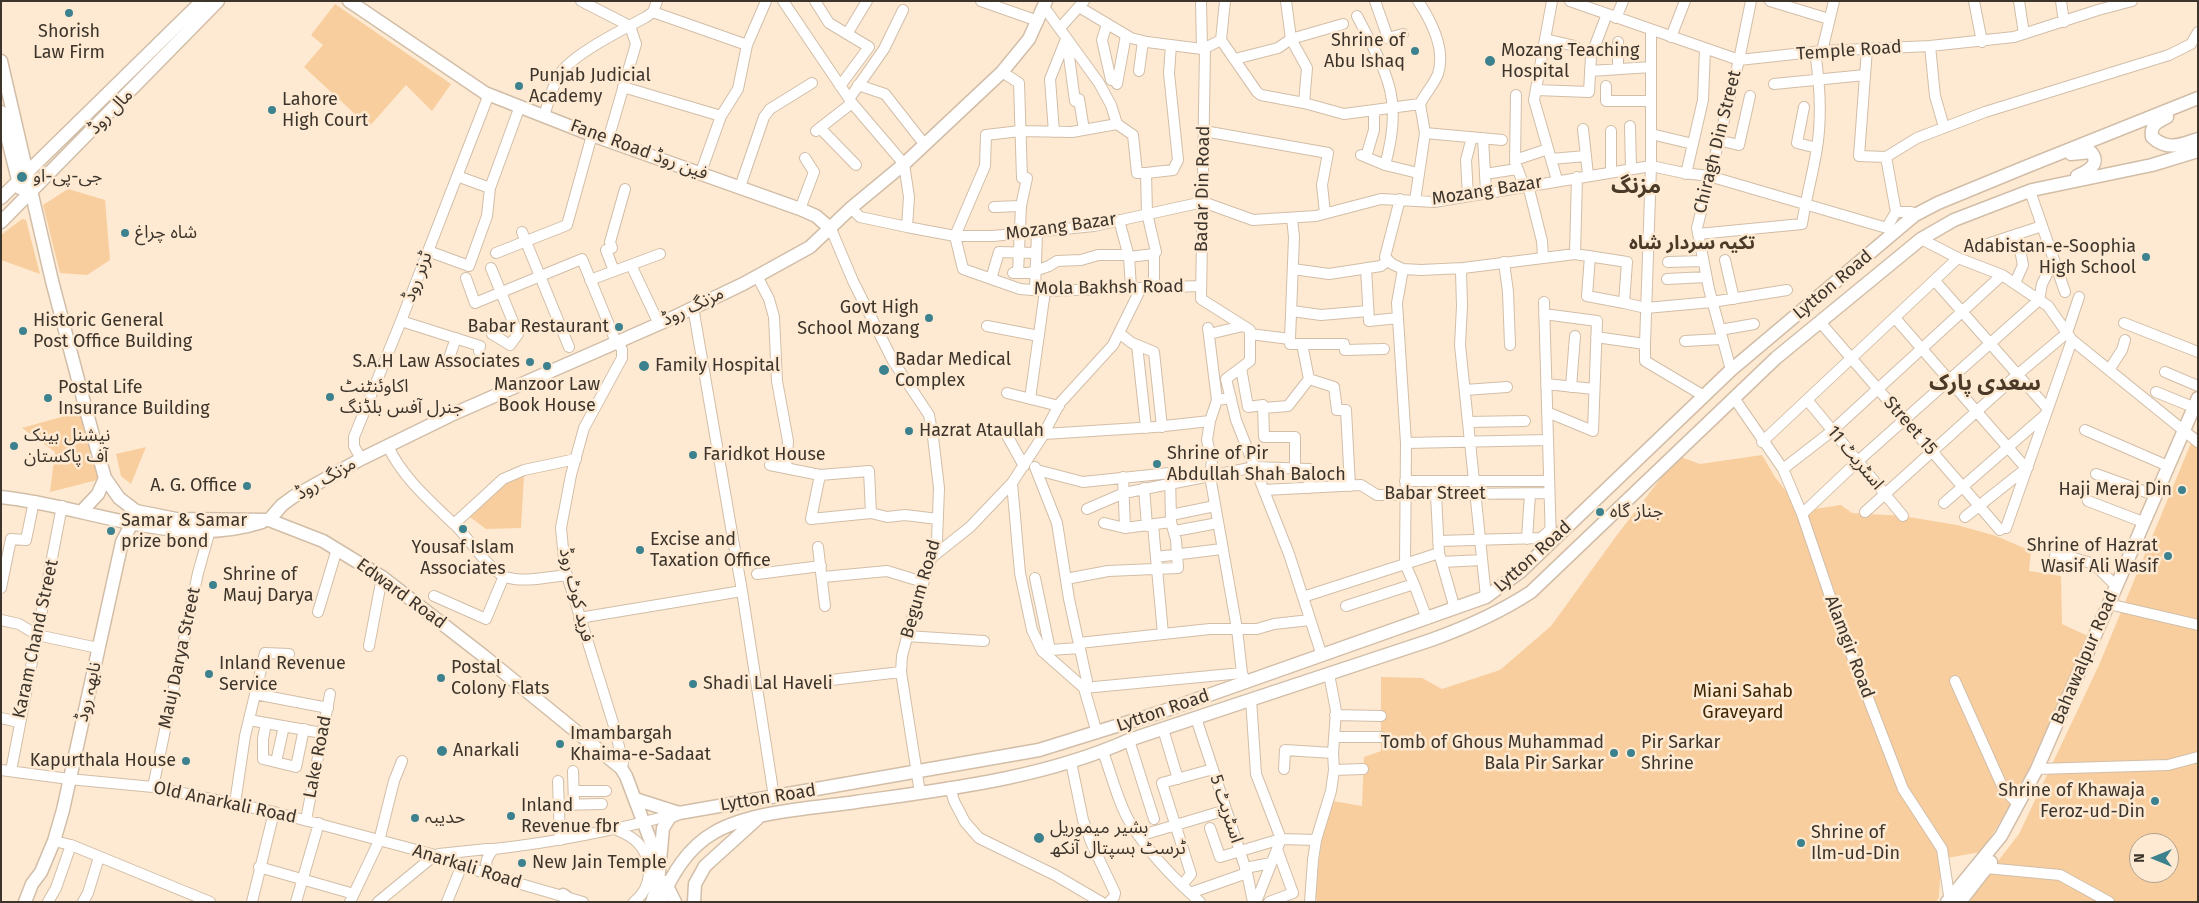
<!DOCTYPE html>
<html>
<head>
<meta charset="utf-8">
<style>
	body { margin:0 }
	#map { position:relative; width:2199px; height:903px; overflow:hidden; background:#feead2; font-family:"Fira Sans",sans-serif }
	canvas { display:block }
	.frame { position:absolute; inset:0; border:2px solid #3d352c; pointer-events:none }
	.north { position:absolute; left:2129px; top:833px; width:50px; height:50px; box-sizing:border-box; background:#feead2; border:1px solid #b1a290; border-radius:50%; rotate:270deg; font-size:14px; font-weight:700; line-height:20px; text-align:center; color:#3d352c }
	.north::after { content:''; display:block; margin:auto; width:18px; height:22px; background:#3c818e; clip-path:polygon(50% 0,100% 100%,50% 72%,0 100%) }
</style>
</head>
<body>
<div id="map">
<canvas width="2199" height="903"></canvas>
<div class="frame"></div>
<div class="north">N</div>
</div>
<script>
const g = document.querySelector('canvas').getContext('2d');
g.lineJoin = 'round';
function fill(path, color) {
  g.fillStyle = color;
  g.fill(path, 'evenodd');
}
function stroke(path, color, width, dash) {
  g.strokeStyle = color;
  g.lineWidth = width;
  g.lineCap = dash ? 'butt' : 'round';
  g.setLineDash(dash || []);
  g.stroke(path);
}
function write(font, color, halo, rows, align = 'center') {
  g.font = font + ' "Fira Sans","Noto Sans Arabic",sans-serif';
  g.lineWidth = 5;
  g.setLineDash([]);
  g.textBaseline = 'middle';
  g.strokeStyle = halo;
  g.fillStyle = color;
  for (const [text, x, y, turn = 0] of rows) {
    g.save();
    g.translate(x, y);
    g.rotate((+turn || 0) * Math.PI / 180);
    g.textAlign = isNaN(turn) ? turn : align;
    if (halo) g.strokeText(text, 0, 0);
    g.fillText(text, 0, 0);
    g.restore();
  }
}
fill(new Path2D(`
	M335 4 451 84 432 111 406 85 369 127 304 67 323 45 311 35Z
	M68 189 105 200 110 260 87 275 60 273 43 205Z
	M22 219 26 220 40 274 1 260V235Z
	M86 410 105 478 50 492 55 452 22 428Z
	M2191 443 2198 448V902H1966L2019 834 2099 665ZM2139 843H2169V873H2139Z
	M146 447 131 484 121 476 116 454Z
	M1762 455 1775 477 1802 511 1841 505 1852 513 1903 516 1957 525 1996 536 2031 551 2029 571 2061 576 2062 624 2090 637C2058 711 2026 786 1981 852L1941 859 1939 897 1936 902H1317L1315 892 1327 800 1362 806 1364 757 1381 751V677L1422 678 1442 689 1500 670 1551 626 1617 535 1678 456 1700 464Z
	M524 476 521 528 486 529 470 517 505 482Z`), '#f8ce9e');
const minor = new Path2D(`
	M581 1 630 26 636 44 608 140
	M783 1 852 103 904 164 909 197 907 227
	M815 1 829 23 869 47 840 86
	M981 1 1038 21
	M1225 1 1221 40 1205 48 1201 299 1250 330V361L1226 379 1236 420 1289 554 1322 656
	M1286 1 1291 39 1307 68 1304 103
	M1375 1 1388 38 1403 34
	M1552 1 1534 100 1557 180
	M1570 1 1739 60 1822 51 1930 46 2014 37 2098 10 2132 1
	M1770 1 1829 19
	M1974 1 1982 42
	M2019 1 2024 34
	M2061 1 2064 22
	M1044 7 1099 83 1111 105 1117 124 1133 135 1137 173H1146L1147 213 1156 252 1154 254
	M1079 7 1131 38 1147 42 1202 49 1201 1
	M653 12 747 45
	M1357 16C1387 74 1404 98 1385 165
	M1616 18 1623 1
	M1107 24 1102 40 1111 80
	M1060 28 1084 1
	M847 34 867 1
	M1671 37 1685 1
	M1545 39 1575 46
	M1221 40 1257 92 1261 95 1304 103 1344 114 1420 104
	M1067 42 1075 101 1079 99 1084 130
	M1618 42V69
	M1930 46 1935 96 1944 127
	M1867 49 1859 156 1886 157 1917 138 1985 112 2169 55 2191 44 2198 32
	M1822 51 1834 1
	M1235 59 1278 48 1291 39 1343 24
	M1139 71 1143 41
	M1590 71 1651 67
	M1002 72 1019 83 1022 178H1027L1021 206 1018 273
	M1117 84 1126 35
	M1774 84 1865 75
	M858 85 885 94 925 145
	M1606 86V101H1651
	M623 87 721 116
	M1536 90 1589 92 1591 56 1607 14
	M1516 95 1515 162 1524 186
	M849 99 884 49 903 10
	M1804 107 1797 143 1817 148
	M544 115C549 102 552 87 559 75 572 54 624 29 646 17L653 12 657 1
	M1630 126 1631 169
	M820 128 856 165
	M1583 129 1588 175
	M816 131 852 103
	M1204 131 1328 153 1322 185 1325 213
	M1611 131V172
	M1054 132 1050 79 1066 39
	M1425 133 1502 140
	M1651 134 1693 144
	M1483 138 1486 192
	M1718 140 1739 145 1750 96
	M1361 155 1385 165 1418 173
	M1366 157 1374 130V110
	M1886 157 1896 212 1887 227
	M1551 159 1586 156
	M1515 160 1548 149
	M701 172 721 116 738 89 747 45 766 1
	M1146 173 1173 170 1178 160 1169 73 1171 45
	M1485 174 1517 169
	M1686 174 1703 100 1705 48
	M457 176 490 188
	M1528 185 1542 241 1543 257
	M740 187 764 117 770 109 812 83
	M2030 191 2065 292
	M1468 196 1466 160 1472 137
	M1400 199 1385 257 1392 264 1403 269 1421 270 1463 268 1575 254 1627 262 1624 303 1587 296 1590 256
	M1415 201 1425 133 1420 104C1425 94 1434 84 1438 74 1446 49 1432 22 1418 1
	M994 207 1021 206
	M851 208 860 217 907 227 955 236H993L1094 226 1203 202 1253 220 1316 216 1381 199 1434 202 1651 166 1684 173 1709 176 1897 231
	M800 209 814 172 805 158
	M1896 212H1911L1915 215
	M1119 220 1129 257 1131 288
	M831 229 853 281 893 361 929 415 933 437 939 488 937 541 914 611 902 656 901 672 920 793
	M522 232 569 347
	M1698 234 1802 224C1806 198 1813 173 1817 148 1822 116 1820 84 1815 52
	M955 236 963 269 1020 289 1045 291 1201 286
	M955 236 985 166 986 135 1020 131 1072 132 1117 124
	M1921 239 1958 258 2002 275 2048 306 2072 340 2198 442
	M1975 248 2042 226
	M428 251 469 266 487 216 490 188 520 106
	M496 253 567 225 592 135
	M1575 254 1577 177
	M1129 257 1154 254V288
	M1725 260 1734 299
	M1504 262 1508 292 1510 345
	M1668 262 1703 261
	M631 265 659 324
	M491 268 518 334 510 345 492 334
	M1366 268 1369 321 1398 318
	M1463 268 1461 272 1462 306 1460 345 1486 597
	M1293 269 1329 274 1381 266 1388 260
	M614 271 606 250 612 248 610 242 625 189
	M1013 273H1029L1049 266 1057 261 1081 260 1098 255H1128
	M757 276 769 299 774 317 777 381 788 441 786 468
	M466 278 475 303 582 259 616 342
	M991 279 999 252 1036 253
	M1667 279 1706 277
	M590 280 660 254
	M1935 281 2048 409
	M2015 283 2023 265 2017 234
	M1035 290 1037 232
	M1544 302 1551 542
	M1624 303 1646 308 1712 302 1787 290
	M693 307 742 591 774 797
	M1292 311 1321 315 1368 311
	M1544 314 1597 321 1593 431 1547 412
	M1895 318 2025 467
	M401 321 480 346 479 351
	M1820 322 2000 530
	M2124 323 2198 352
	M987 326 1039 336
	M1208 328 1217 400
	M1720 330 1754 324
	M1119 333 1132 343 1154 352 1162 427
	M1209 334 1243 326
	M1250 334 1290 339V344H1344L1345 350 1384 349
	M1596 337 1645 344V361L1704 396
	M1290 339 1294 237 1292 218
	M618 341 622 350V358L584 428 571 475 561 528 565 569 614 726 623 763 621 768
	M1685 341 1722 339
	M1302 344 1309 379 1334 387 1337 410H1346L1350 486
	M1645 344 1651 166V30
	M1137 345 1146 428
	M447 364 456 338
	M1241 368 1248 407 1263 405 1264 437H1295V468
	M1731 370 1709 289 1697 228 1739 60 1751 1
	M2109 370 2122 350 2125 340
	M2165 372 2198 386
	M1546 384 1594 389
	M1571 387 1575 336
	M1465 390 1507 387
	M2156 392 2198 409
	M1007 393 1059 406
	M1734 398 1783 469 1802 514 1838 620 1903 789 1942 849 1950 902
	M1030 399 1045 291
	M1808 401 1903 516
	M1263 408 1288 406 1309 379
	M1210 421 1207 440 1212 461 1210 476 1237 629 1242 673 1246 683
	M1468 422 1525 421
	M1004 430 1024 466
	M2085 430 2168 466
	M1044 434 1155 427 1210 421 1217 400 1231 398
	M1762 442 1958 258
	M1406 443 1547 440
	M388 446C401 476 431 502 455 525 469 538 488 570 506 577 524 583 548 577 567 575
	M361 459 354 446V437L401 321 489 94
	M770 465 820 475 869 471 871 513
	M1035 467 1057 523 1069 599 1087 681 1084 688
	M1783 469 1832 431 2002 275
	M1037 470 1083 482 1170 473 1171 522 1176 540 1178 568 1108 571 1066 579
	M2096 474 2154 495
	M820 475 811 519 871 513 887 517 905 515 938 519
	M1123 477 1125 528
	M1405 481H1548
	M1012 483 1020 573 1032 630 1042 651 1084 688 1097 733
	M1144 488 1147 526
	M1264 490 1361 485 1377 495 1549 493
	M1436 495 1439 553 1455 609
	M2088 501 2143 522
	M1944 503 2045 415
	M1087 509 1124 493 1255 467 1310 469 1309 488
	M1865 512 2017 375 2067 333 2079 297
	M1802 514 1858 461 2039 300 2042 284 2054 260
	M1171 515 1215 506
	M1965 517 2028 467
	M1104 523 1125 528 1171 522
	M454 524 503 479 524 470 576 459
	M1153 525 1163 634
	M2006 528 2072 340
	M1175 531 1218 523
	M1527 539 1530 494
	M1438 541 1541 538 1550 530
	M818 547 825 606
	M2055 556H2067L2094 564 2116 586
	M1156 557 1222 549
	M931 558 970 527 1012 483 1042 437 1060 403 1113 345 1141 288
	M1442 562 1482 560
	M757 574 821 566
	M823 577 887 571 923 582
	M1035 578 1050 650 1080 648
	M1414 584 1427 619
	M1 588 11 539 26 540 34 501
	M434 596 486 619 504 576
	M1303 597 1439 553
	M1346 606 1414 584 1405 564 1406 443 1397 303 1403 269
	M2117 606 2198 625
	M318 612 337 549
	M579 618 742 591
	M1 620 19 624 37 635 98 648
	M907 636 984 641
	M1079 643 1210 629H1257L1274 624 1310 620
	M369 646 382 577
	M831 680 901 672
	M1955 681 2003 788 2018 804
	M1084 688 1242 673
	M255 694 328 708
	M1251 699 1256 774 1281 839 1256 902
	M1335 715 1381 716
	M1 718 19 722
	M1196 718 1247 873 1253 902
	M249 720 322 733
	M266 723 263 739V759L296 767 304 729
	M1163 729 1178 779
	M1334 737H1381
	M1129 740 1154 819
	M1103 752C1111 773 1119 806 1131 824 1149 853 1174 879 1200 902
	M276 762 284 726
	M1071 762 1083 820 1091 842 1115 893 1114 897 1109 902
	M1284 769 1285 750 1333 753
	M2037 769 2168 765 2198 757
	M1 770 69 779 153 787 274 812 435 855 493 876 583 902
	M1334 770 1363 769
	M11 771 62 506
	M573 771 574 805
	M558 781 560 840
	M153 787 198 573 210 530
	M950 787 954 801 965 822 979 838 1055 875 1101 902
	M574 791H606
	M235 803 245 736 265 653 289 654
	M559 805 602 804
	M306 820 330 694
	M1210 828 1220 857 1281 839 1316 840
	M617 830C624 833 631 836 637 842 654 859 653 887 634 902
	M1139 836 1226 810
	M54 841 71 845 210 902
	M439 854 487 849H494C556 842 616 830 675 814
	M259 867 354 894
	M1245 868 1271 863
	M1986 868 2060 875 2109 902
	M493 876C482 868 486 857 494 849
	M1182 885 1191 874 1162 783 1213 769
	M1190 893 1247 873
	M48 902 56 888 71 845
	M83 902 88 893 99 857
	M252 902 274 812
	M296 902 319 823
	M350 902 379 841 394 781 402 761
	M378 902 435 855
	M447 902 462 865
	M1269 902 1293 893 1277 849
	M1310 902 1313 860 1316 840 1331 791 1334 770 1333 753 1336 711 1329 674`);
const major = new Path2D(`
	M349 1 485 93 592 135 800 209 816 216 831 229
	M1 61 52 281 86 410 105 478 119 498 136 511 176 519 269 520 323 541 382 577 485 657 621 768 626 776 657 858
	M1 112 20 188
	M2167 117C2157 122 2150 125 2152 137 2167 151 2181 145 2198 139
	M2071 154 2091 152C2101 164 2088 171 2077 176
	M1 198 202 1
	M1 222 218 1
	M1 497C88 506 175 550 262 522
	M81 512 98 494 105 478
	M269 520 282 505 293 497 361 459 451 415 670 319 743 284 810 247 851 208 904 164 1002 72 1029 39 1046 1
	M635 799 679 813
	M665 882 675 902
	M563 895 572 902
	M25 902 32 884 41 872 54 841 63 810 122 542 131 525 136 511
	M652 902 658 883 663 828 670 817 679 813 1039 750 1158 713 1486 597 1520 572 1731 370 1915 215 1938 203 2023 168 2198 98
	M660 902C672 874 688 847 715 832 752 811 814 808 856 802 948 789 1044 778 1129 740L1431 640C1467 627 1499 613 1531 592L1776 358 1921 239 1954 220 2032 190 2152 165 2198 151
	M694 902 695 884 705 866 757 819
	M1947 902 2001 836 2037 769 2198 398
	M1960 902 1991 862`);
stroke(minor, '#d2bea8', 12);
stroke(major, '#d2bea8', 15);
stroke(minor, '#fff', 10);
stroke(major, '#fff', 12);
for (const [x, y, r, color] of [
	[69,13,5,"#3c818e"],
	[1415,51,5,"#3c818e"],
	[1490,61,6,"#3c818e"],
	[519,86,5,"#3c818e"],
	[272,110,5,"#3c818e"],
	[22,177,6,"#3c818e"],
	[125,233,5,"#3c818e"],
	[2146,257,5,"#3c818e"],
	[929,318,5,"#3c818e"],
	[619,327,5,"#3c818e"],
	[23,331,5,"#3c818e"],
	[530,362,5,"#3c818e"],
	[547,366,5,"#3c818e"],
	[644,366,6,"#3c818e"],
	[884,370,6,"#3c818e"],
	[330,397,5,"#3c818e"],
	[48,398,5,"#3c818e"],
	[909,431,5,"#3c818e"],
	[14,446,5,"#3c818e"],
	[693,455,5,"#3c818e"],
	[1157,464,5,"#3c818e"],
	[247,486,5,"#3c818e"],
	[2182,490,5,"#3c818e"],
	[1600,512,5,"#3c818e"],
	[463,529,5,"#3c818e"],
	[111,531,5,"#3c818e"],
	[640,550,5,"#3c818e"],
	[2168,556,5,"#3c818e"],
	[213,585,5,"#3c818e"],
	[209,674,5,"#3c818e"],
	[441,678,5,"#3c818e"],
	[693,684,5,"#3c818e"],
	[560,744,5,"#3c818e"],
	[442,751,6,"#3c818e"],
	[1614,753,5,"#3c818e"],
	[1631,753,5,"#3c818e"],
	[186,761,5,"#3c818e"],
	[2155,801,5,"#3c818e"],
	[511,816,5,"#3c818e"],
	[415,818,5,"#3c818e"],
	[1039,838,6,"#3c818e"],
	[1801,843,5,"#3c818e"],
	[522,863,5,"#3c818e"]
]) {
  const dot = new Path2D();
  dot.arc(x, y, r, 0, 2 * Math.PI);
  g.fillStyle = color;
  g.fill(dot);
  stroke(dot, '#feead2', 2);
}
write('18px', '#3d352c', '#feead2', [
	["Shorish",69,32,"center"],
	["Law Firm",69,53,"center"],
	["Shrine of",1405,41,"right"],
	["Abu Ishaq",1405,62,"right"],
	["Mozang Teaching",1501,51],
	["Hospital",1501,72],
	["Punjab Judicial",529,76],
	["Academy",529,97],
	["Lahore",282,100],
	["High Court",282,121],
	["جی-پی-او",33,177],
	["شاہ چراغ",135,233],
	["Adabistan-e-Soophia",2136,247,"right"],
	["High School",2136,268,"right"],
	["Govt High",919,308,"right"],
	["School Mozang",919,329,"right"],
	["Historic General",33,321],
	["Post Office Building",33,342],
	["Babar Restaurant",609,327,"right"],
	["Badar Medical",895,360],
	["Complex",895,381],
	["S.A.H Law Associates",520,362,"right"],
	["Family Hospital",655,366],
	["Manzoor Law",547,385,"center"],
	["Book House",547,406,"center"],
	["اکاوئنٹنٹ",340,387],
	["جنرل آفس بلڈنگ",340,408],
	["Postal Life",58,388],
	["Insurance Building",58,409],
	["Hazrat Ataullah",919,431],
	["نیشنل بینک",24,436],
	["آف پاکستان",24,457],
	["Shrine of Pir",1167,454],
	["Abdullah Shah Baloch",1167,475],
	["Faridkot House",703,455],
	["A. G. Office",237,486,"right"],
	["Haji Meraj Din",2172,490,"right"],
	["جناز گاہ",1610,512],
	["Samar & Samar",121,521],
	["prize bond",121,542],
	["Excise and",650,540],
	["Taxation Office",650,561],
	["Shrine of Hazrat",2158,546,"right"],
	["Wasif Ali Wasif",2158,567,"right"],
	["Yousaf Islam",463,548,"center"],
	["Associates",463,569,"center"],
	["Shrine of",223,575],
	["Mauj Darya",223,596],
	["Inland Revenue",219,664],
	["Service",219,685],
	["Postal",451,668],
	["Colony Flats",451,689],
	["Shadi Lal Haveli",703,684],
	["Imambargah",570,734],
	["Khaima-e-Sadaat",570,755],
	["Tomb of Ghous Muhammad",1604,743,"right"],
	["Bala Pir Sarkar",1604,764,"right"],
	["Pir Sarkar",1641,743],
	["Shrine",1641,764],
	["Anarkali",453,751],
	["Kapurthala House",176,761,"right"],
	["Shrine of Khawaja",2145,791,"right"],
	["Feroz-ud-Din",2145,812,"right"],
	["Inland",521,806],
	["Revenue fbr",521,827],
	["حدیبہ",425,818],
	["بشیر میموریل",1050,828],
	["ٹرسٹ ہسپتال آنکھ",1050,849],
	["Shrine of",1811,833],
	["Ilm-ud-Din",1811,854],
	["New Jain Temple",532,863]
], 'left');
write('18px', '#3d352c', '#feead2', [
	["Temple Road",1849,51,-4],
	["مال روڈ",111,112,-46],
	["Chiragh Din Street",1718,142,-76],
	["Fane Road فین روڈ",639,150,20],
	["Badar Din Road",1203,189,-89],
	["Mozang Bazar",1487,191,-9],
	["Mozang Bazar",1061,227,-8],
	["ٹرنر روڈ",418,277,-69],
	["Lytton Road",1833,285,-40],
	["Mola Bakhsh Road",1109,288,-1],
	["مزنگ روڈ",693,307,-26],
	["Street 15",1910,426,49],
	["اسٹریٹ 11",1855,458,50],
	["مزنگ روڈ",326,479,-30],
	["Babar Street",1435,494],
	["Lytton Road",1533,557,-42],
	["Begum Road",921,589,-74],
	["Edward Road",401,594,36],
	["فرید کوٹ روڈ",576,595,76],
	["Karam Chand Street",36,639,-78],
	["Alamgir Road",1849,647,69],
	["Mauj Darya Street",180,658,-78],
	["Bahawalpur Road",2085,658,-67],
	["نابھہ روڈ",89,692,-77],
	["Lytton Road",1163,711,-19],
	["Lake Road",318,757,-79],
	["Lytton Road",768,798,-9],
	["Old Anarkali Road",225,803,12],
	["اسٹریٹ 5",1226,809,72],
	["Anarkali Road",467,867,17]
]);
write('18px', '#3f2502', '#feead2', [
	["Miani Sahab",1743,692],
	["Graveyard",1743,713]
]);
write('bold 19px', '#4b3a27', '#feead2', [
	["تکیہ سردار شاہ",1692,244]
]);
write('bold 22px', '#4b3a27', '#feead2', [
	["مزنگ",1636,187],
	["سعدی پارک",1985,384]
]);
</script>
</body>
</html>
